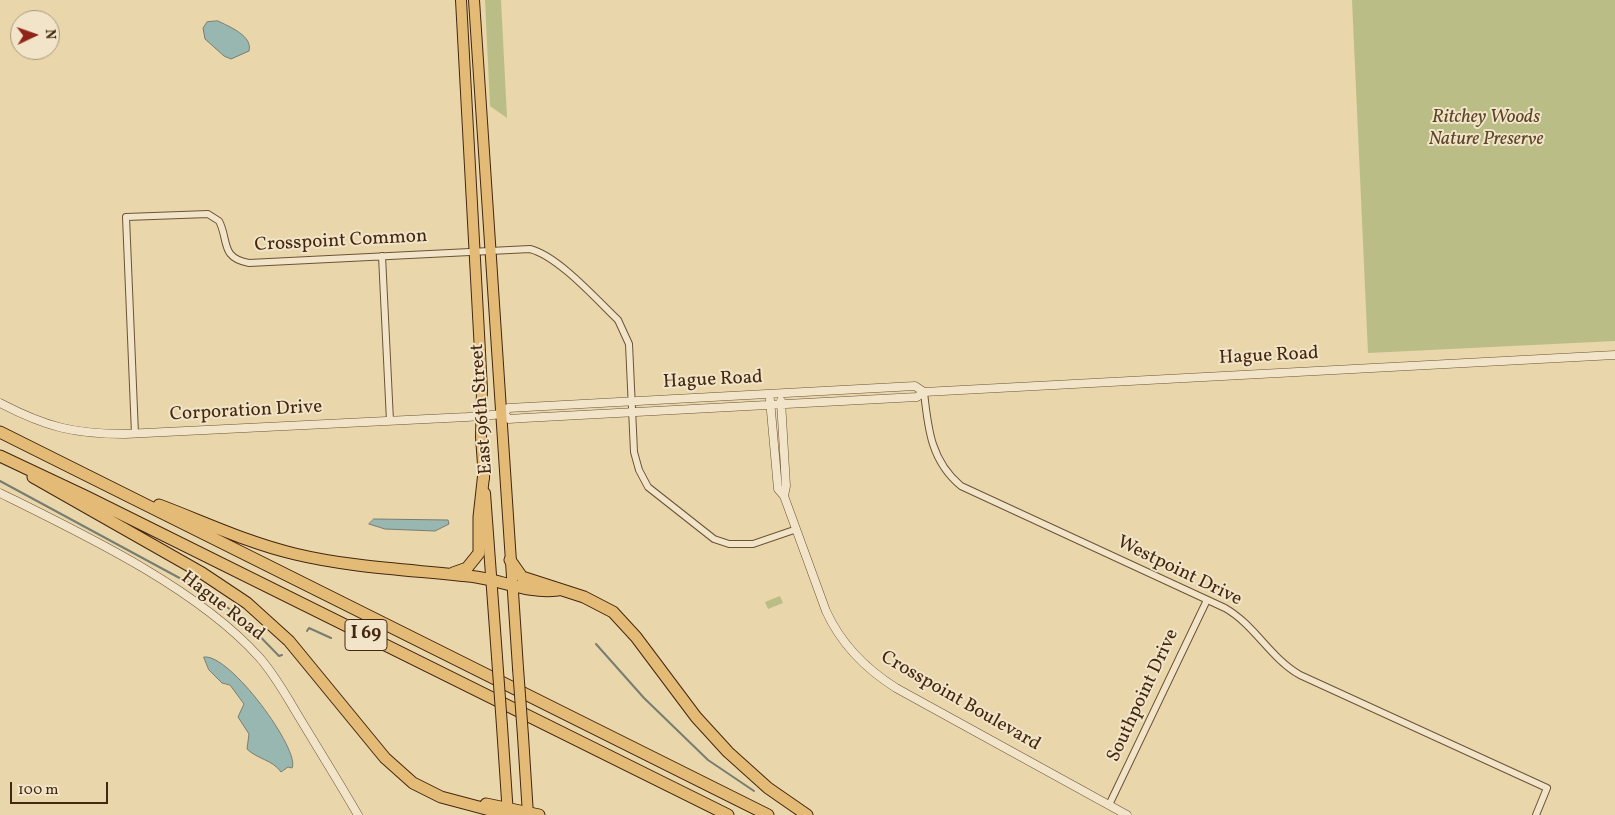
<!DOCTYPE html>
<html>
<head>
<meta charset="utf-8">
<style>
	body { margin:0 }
	#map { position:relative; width:1615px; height:815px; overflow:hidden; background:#e9d6ab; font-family:Vollkorn,serif }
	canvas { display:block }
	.north { position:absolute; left:10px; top:10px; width:50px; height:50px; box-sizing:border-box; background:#f1e4c8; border:1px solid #ac987e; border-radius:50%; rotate:87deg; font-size:14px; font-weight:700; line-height:20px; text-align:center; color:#44270f }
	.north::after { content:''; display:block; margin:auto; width:18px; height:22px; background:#8f2418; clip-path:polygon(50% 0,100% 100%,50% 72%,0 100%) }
	.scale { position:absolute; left:10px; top:782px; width:98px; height:22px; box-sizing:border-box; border:2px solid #44270f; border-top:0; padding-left:6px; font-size:15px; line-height:18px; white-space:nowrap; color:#44270f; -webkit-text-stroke:4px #f1e4c8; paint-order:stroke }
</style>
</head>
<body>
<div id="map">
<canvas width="1615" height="815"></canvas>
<div class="north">N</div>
<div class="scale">100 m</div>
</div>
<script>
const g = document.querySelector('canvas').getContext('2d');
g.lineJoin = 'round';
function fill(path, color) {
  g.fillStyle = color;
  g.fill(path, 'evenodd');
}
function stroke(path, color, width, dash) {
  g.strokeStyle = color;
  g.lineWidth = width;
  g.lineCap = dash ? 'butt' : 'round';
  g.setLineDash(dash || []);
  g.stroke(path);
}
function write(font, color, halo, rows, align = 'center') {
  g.font = font + ' Vollkorn,serif';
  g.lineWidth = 4;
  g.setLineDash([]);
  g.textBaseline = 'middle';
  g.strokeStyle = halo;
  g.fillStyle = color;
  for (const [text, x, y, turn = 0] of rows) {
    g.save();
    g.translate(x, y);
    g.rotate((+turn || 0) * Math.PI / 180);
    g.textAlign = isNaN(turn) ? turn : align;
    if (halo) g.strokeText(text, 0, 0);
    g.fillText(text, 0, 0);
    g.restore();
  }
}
fill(new Path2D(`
	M485 0H501L507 118 490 106Z
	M1352 0H1615V341L1368 353Z
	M780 596 783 603 768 609 765 602Z`), '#babd86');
const water = new Path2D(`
	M218 21C230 27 253 36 249 51L231 59 224 56 205 39 203 28 207 22Z
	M374 519 448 520 449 524 435 531 385 529 369 524Z
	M204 657C230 653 301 751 292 768L288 767 281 772C273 760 257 759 247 749L249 734 238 717 244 704 230 685 222 683 209 670Z`);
fill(water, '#99b7b1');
stroke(water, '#777d70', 1);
stroke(new Path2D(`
	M0 481 211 595 244 620 279 656 282 655
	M307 631 309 628 331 638
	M596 644 644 698 708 760 754 791`), '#777d70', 2);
const minor = new Path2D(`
	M382 256 390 421
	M924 392C928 429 931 461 961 486L1225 608C1255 625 1270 658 1300 675L1547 788 1536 815
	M135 434 126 217 208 214 219 221C229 240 220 258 249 263L530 249C558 256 596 299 618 320L629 344 634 452 639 470 648 487 714 539 729 544H753L794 530
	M1109 805 1207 600`);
const tertiary = new Path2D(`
	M770 400 778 489 784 496 826 611C841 644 866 669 896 688L1127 815
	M781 401 786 486 784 496
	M0 403C46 427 74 434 125 434L467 417 504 414 508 408 915 386 924 392
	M504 414 509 419 524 418 917 397 924 392 1615 355
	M0 493C83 534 197 588 259 657 275 675 287 697 299 717 319 750 339 782 358 815`);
const primary = new Path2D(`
	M461 0 482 389 481 437 484 478
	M474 0 518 668
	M485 493 497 657
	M502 726 508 815
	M523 736 528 815`);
const motorway = new Path2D(`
	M0 432 768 815
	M0 456 87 497 728 815
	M33 477 202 573 247 603 289 641 385 758 413 783 441 797 490 810 499 815
	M159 505C204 522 248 543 295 554 353 568 416 570 476 577 504 581 529 594 558 590
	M510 560 522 577 584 597 613 612 636 637 696 717 728 752 768 788 807 815
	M453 573 467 568 479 553V517L484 472
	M486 804 539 815`);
stroke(minor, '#6d5336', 8);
stroke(tertiary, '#6d5336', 9);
stroke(primary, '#44270f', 12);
stroke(motorway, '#44270f', 13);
stroke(minor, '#f1e4c8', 6);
stroke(tertiary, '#f1e4c8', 8);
stroke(primary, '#e4bb76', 10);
stroke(motorway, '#e4bb76', 11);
const primaryBridge = new Path2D(`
	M497 657 502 726
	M518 668 523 736`);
stroke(primaryBridge, '#44270f', 12, []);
stroke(primaryBridge, '#e4bb76', 10);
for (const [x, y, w] of [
	[366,635,42]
]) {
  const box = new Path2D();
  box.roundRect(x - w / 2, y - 15.5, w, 31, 4);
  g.fillStyle = '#f1e4c8';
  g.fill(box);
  stroke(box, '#44270f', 1);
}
write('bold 18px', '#44270f', null, [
	["I 69",366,635]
]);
write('italic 19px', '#5c4527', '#f1e4c8', [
	["Ritchey Woods",1486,119],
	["Nature Preserve",1486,141]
]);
write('19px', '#44270f', '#f1e4c8', [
	["Crosspoint Common",341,242,-3],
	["Hague Road",1269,357,-3],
	["Hague Road",713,381,-3],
	["East 96th Street",483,409,-94],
	["Corporation Drive",246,412,-3],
	["Westpoint Drive",1179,572,26],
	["Hague Road",222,607,38],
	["Southpoint Drive",1144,696,-65],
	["Crosspoint Boulevard",960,702,30]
]);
</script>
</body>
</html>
